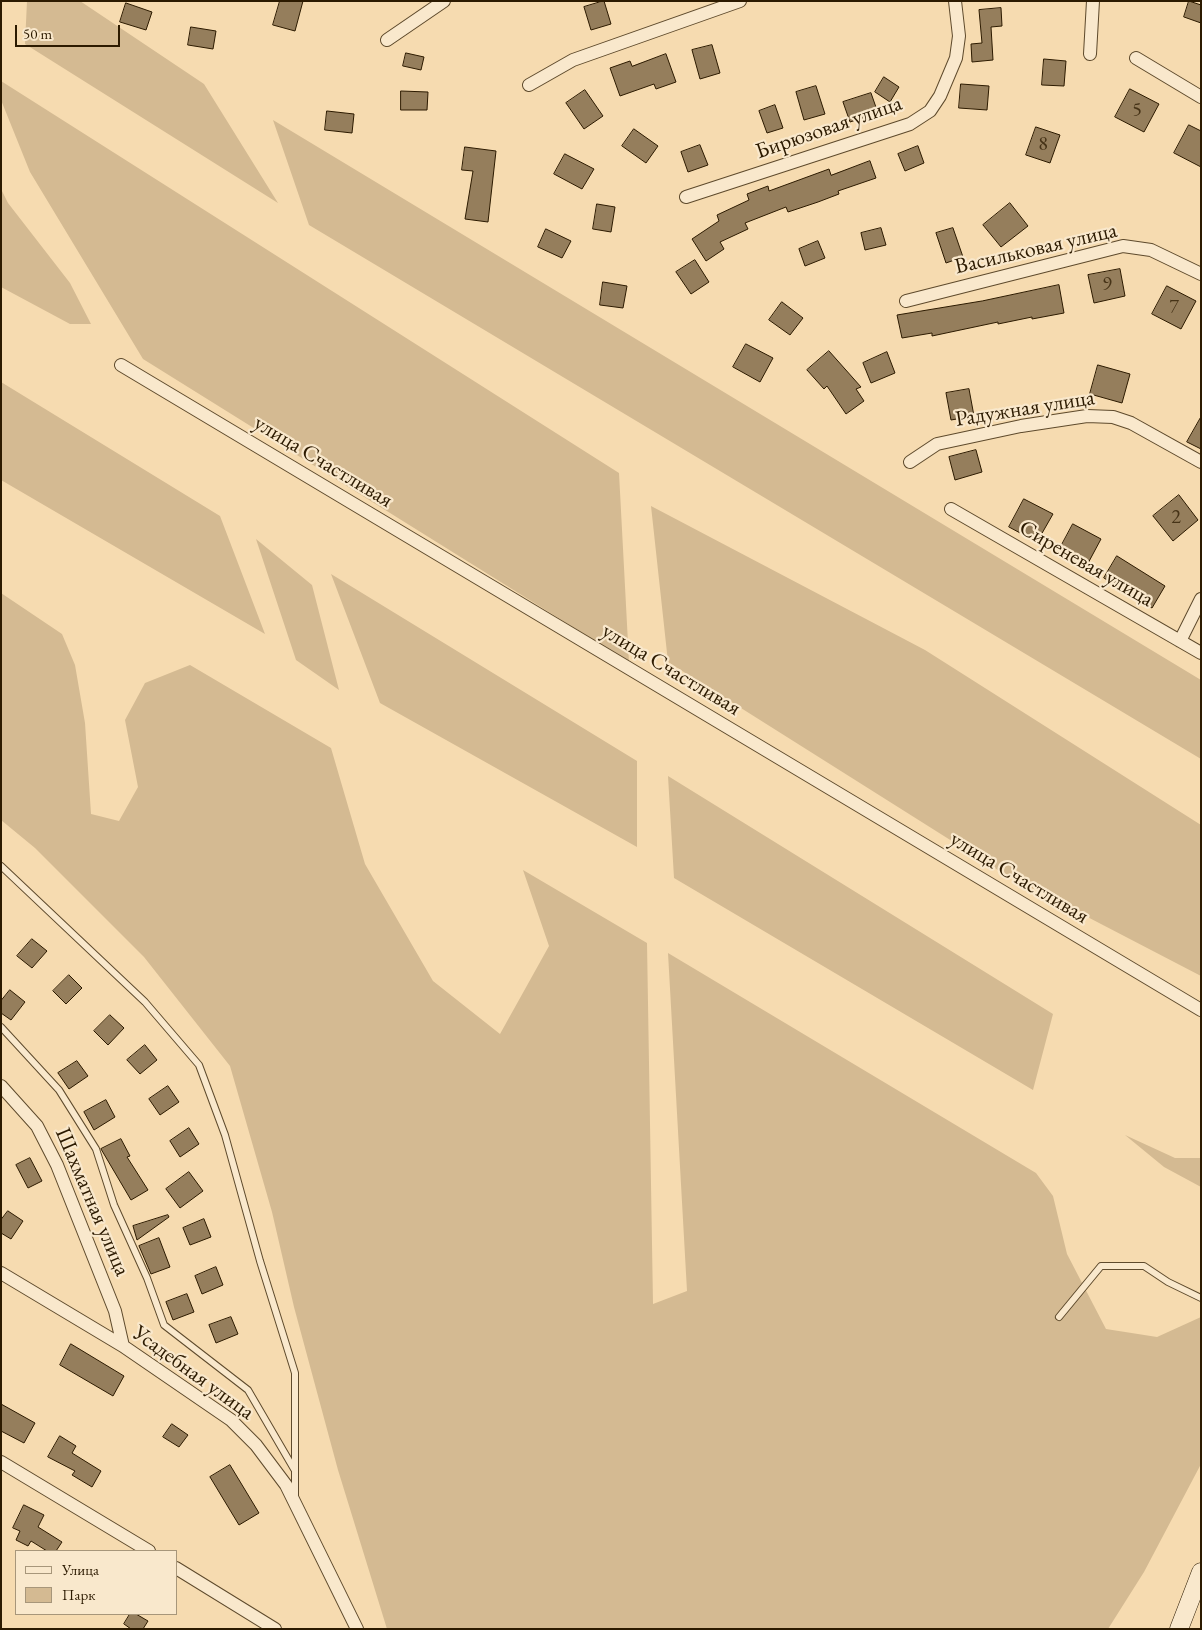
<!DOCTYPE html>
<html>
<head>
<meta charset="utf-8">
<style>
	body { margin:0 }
	#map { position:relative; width:1202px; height:1630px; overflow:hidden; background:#f6dbb0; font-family:"EB Garamond",serif }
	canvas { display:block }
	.frame { position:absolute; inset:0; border:2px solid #2c1a00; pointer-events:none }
	.legend { position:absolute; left:15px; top:1550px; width:162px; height:65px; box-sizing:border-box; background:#f9e8cc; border:1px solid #a7967a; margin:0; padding:6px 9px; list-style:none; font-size:15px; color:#2c1a00 }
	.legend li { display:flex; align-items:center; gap:10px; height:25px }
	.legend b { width:25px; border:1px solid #a7967a }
	.scale { position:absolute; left:15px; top:25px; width:105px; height:22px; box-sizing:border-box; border:2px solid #2c1a00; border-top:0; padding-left:6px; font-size:15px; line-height:18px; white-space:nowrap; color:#2c1a00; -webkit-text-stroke:4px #f9e8cc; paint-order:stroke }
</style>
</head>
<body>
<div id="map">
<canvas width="1202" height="1630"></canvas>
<div class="frame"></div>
<ul class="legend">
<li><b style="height:6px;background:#f9e8cc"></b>Улица</li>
<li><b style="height:14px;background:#d4ba92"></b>Парк</li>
</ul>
<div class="scale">50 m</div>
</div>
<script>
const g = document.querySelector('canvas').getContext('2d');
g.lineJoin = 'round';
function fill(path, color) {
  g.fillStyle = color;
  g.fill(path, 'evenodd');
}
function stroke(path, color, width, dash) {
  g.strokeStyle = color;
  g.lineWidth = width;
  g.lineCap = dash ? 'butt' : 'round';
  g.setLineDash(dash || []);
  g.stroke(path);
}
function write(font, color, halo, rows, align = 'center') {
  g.font = font + ' "EB Garamond",serif';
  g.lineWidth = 4.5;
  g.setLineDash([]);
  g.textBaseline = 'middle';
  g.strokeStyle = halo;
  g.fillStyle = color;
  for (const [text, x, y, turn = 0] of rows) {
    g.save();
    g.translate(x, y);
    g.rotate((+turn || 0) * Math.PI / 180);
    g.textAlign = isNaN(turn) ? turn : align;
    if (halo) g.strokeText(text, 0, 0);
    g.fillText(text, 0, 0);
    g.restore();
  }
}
fill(new Path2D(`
	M27 1H80L204 84 278 203 25 44Z
	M1 81 619 473 629 662 143 359 30 172 1 100Z
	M273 120 1201 680V759L309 225Z
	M1 189 8 203 70 283 91 324H70L1 287Z
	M1 382 220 516 265 634 1 480Z
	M651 506 925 650 1201 825V976L1001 872 668 662Z
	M256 539 312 585 339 690 296 660Z
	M331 574 637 761V847L380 703Z
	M1 593 62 634 75 665 85 723 91 814 119 821 138 787 125 720 145 683 190 665 331 748 365 864 433 981 500 1034 549 946 523 870 647 943 653 1304 687 1291 668 953 1036 1173 1053 1196 1067 1254 1106 1329 1157 1337 1201 1317V1464L1144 1572 1108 1629H387L338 1470 294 1307 272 1212 230 1066 144 957 35 848 1 820Z
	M668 776 1053 1014 1033 1090 674 878Z
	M1125 1135 1175 1158H1201V1187L1164 1167Z`), '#d4ba92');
const building = new Path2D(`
	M280 1H303L295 31 273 25Z
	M604 1 611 24 591 30 584 7Z
	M1189 1 1201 5V23L1184 17Z
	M126 3 152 12 146 30 120 22Z
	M1001 8 1002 26 991 27 993 60 972 62 971 44 982 43 979 10Z
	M191 27 216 31 213 49 188 45Z
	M712 45 720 73 700 79 692 50Z
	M406 53 424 57 421 70 403 66Z
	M666 54 676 82 656 89 654 84 620 96 610 68 630 61 632 66Z
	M1044 59 1066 61 1064 86 1042 85Z
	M884 77 899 87 890 102 875 92Z
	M961 84 989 86 987 110 959 108Z
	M816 86 825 114 804 120 796 92Z
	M1130 89 1159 104 1144 132 1115 117Z
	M585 90 603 116 584 129 566 103Z
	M401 91 428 92 427 110H401Z
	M871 93 878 113 850 122 843 102Z
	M775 105 783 128 767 133 759 111Z
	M327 111 354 114 352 133 325 130Z
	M1189 125 1201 131V167L1174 153Z
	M1036 127 1060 135 1050 163 1026 155Z
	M634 129 658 146 646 163 622 146Z
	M700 145 708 165 688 172 681 152Z
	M918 146 924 163 905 171 898 154Z
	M465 147 496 151 488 222 465 219 473 171 462 170Z
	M565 154 594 169 582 189 554 174Z
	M870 161 876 178 838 191 839 194 818 202 788 212 786 207 745 223 748 229 720 242 724 249 706 261 692 239 719 221 717 215 749 200 747 194 768 186 769 191 829 169 831 175Z
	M1010 203 1028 226 1001 247 983 225Z
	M597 204 615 207 611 232 593 229Z
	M881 228 886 245 865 250 861 233Z
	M953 228 963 257 946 263 936 233Z
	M546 229 571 241 562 258 538 247Z
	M818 241 825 258 805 266 799 249Z
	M695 260 709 282 691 294 676 272Z
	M1120 269 1125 296 1094 303 1088 275Z
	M603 282 627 286 623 308 600 305Z
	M1059 285 1064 313 1032 319V317L998 324V322L932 336V333L902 338 897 315 982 301Z
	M1167 286 1196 301 1181 329 1152 314Z
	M782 302 803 318 790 335 769 320Z
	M746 344 773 358 760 382 733 367Z
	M829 351 861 387 856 389 864 401 846 414 827 386 824 389 807 370Z
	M887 352 895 373 871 383 863 363Z
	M1098 365 1130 374 1122 403 1090 394Z
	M969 389 974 416 951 420 946 393Z
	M1201 417V449L1187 442Z
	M976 450 982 472 955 480 949 457Z
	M1179 495 1198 520 1173 541 1153 516Z
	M1024 499 1053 514 1037 542 1009 527Z
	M1073 524 1101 539 1086 567 1058 552Z
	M1117 556 1165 586 1152 608 1104 578Z
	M32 939 47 951 32 968 17 956Z
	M69 975 82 988 66 1004 53 991Z
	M10 990 25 1002 11 1020 1 1013V1001Z
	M110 1015 124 1028 108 1045 94 1031Z
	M145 1045 157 1060 140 1074 127 1060Z
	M77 1061 88 1076 69 1089 58 1073Z
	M168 1086 179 1102 160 1115 149 1099Z
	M106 1100 115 1117 94 1130 84 1112Z
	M189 1128 199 1144 180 1157 170 1141Z
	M121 1139 130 1156 127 1157 148 1190 131 1200 101 1149Z
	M30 1158 42 1181 28 1188 16 1165Z
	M189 1172 203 1191 180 1208 166 1189Z
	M8 1211 23 1221 11 1239 1 1233V1220Z
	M168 1215 169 1217 137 1240 133 1226Z
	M204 1219 211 1237 190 1245 183 1228Z
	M159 1238 170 1267 151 1274 139 1246Z
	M216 1267 223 1285 202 1294 195 1276Z
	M187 1294 194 1312 173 1320 166 1302Z
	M231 1317 238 1334 216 1343 209 1325Z
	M71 1344 124 1376 113 1396 60 1365Z
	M1 1404 35 1423 24 1443 1 1431Z
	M172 1424 188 1435 179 1447 163 1437Z
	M60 1436 76 1446 72 1453 101 1471 92 1487 72 1475 75 1471 48 1457Z
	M230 1465 259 1513 239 1525 210 1477Z
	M24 1505 44 1515 38 1527 62 1542 56 1551H47L31 1541 28 1546 16 1540 20 1531 13 1528Z
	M130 1614H136L148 1621 143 1629H131L124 1624Z`);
fill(building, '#957e5c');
stroke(building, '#2c1a00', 1);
const lane = new Path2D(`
	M1 866 145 1002 199 1065 225 1135 260 1261 295 1373V1495
	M1 1027 59 1090 96 1149 114 1205 147 1278 164 1325 248 1390 294 1469
	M1059 1317 1101 1266H1144L1168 1282 1201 1298`);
const street = new Path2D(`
	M387 40 444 1
	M1090 54 1093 1
	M1136 58 1201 97
	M529 85 573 60 740 1
	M686 197 910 124 930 111 940 96 956 58 959 36 955 1
	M906 301 1123 246 1151 250 1201 274
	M121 365 1201 1010
	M910 462 937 444 1021 426 1087 416 1113 417 1131 423 1201 462
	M951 509 1201 653
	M1180 641 1201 599
	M1 1086 37 1126 57 1165 115 1311 123 1346
	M1 1273 123 1346 231 1420 256 1445 286 1485 357 1629
	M1 1462 149 1551
	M176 1568 275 1629`);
const secondary = new Path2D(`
	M1179 1629 1201 1572`);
stroke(lane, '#5e4a2c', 8);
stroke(street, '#5e4a2c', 14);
stroke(secondary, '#2c1a00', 19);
stroke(lane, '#f9e8cc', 6);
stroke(street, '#f9e8cc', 12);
stroke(secondary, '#f9e8cc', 18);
write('20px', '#463317', null, [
	["5",1137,111],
	["8",1043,145],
	["9",1107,285],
	["7",1174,308],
	["2",1176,518]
]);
write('22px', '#2c1a00', '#f9e8cc', [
	["Бирюзовая улица",829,128,-19],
	["Васильковая улица",1036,249,-13],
	["Радужная улица",1025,409,-9],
	["улица Счастливая",323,462,31],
	["Сиреневая улица",1086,564,30],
	["улица Счастливая",671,670,31],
	["улица Счастливая",1019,878,31],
	["Шахматная улица",92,1202,67],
	["Усадебная улица",193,1373,36]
]);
</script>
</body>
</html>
